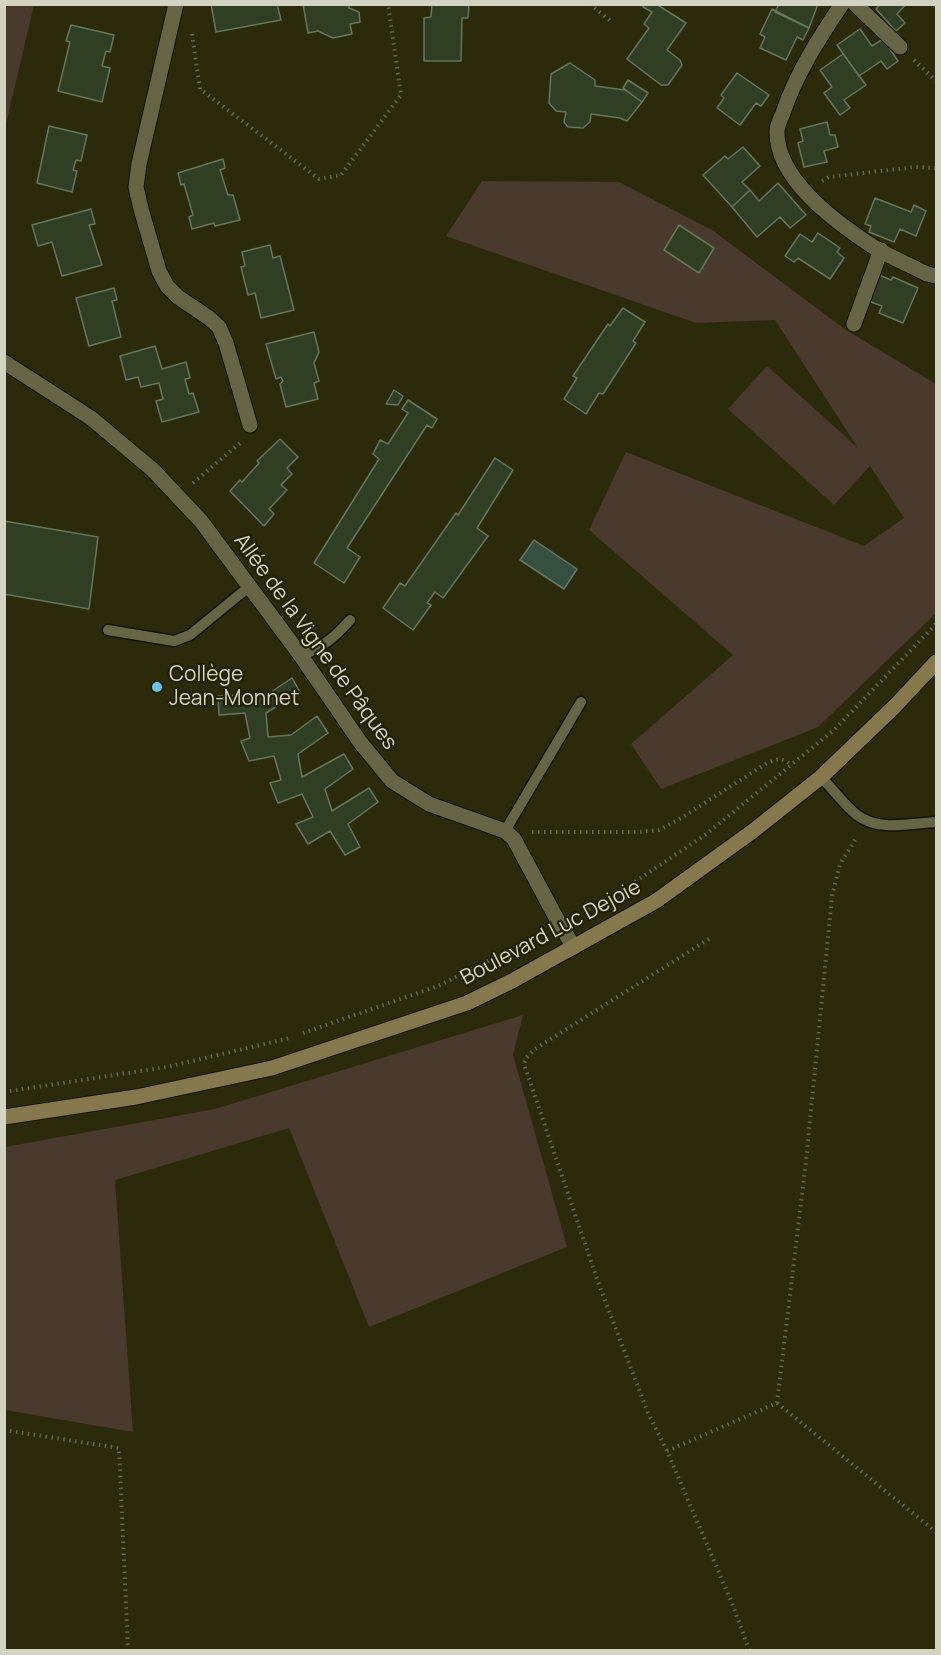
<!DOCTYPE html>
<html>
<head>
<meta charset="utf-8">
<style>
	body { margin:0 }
	#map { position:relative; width:941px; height:1655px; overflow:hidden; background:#2b2b0b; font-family:Manrope,sans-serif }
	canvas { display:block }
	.frame { position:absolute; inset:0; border:6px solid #d3d3c1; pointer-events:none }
</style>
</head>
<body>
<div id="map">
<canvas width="941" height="1655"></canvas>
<div class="frame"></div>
</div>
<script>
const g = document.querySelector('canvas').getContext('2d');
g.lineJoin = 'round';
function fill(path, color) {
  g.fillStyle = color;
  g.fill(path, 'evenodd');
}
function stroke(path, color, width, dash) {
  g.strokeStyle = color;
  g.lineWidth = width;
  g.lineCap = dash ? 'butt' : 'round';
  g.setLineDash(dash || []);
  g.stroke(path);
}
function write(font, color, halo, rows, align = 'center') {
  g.font = font + ' Manrope,sans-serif';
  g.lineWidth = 4.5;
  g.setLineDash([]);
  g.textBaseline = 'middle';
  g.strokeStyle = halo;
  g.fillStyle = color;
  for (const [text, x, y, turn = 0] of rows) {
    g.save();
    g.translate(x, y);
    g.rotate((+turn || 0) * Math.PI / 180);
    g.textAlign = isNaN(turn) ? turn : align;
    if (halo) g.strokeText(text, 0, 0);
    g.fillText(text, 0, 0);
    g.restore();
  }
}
fill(new Path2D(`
	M5 4 34 5 5 128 4 5Z
	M482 181 619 182 712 230 846 330 936 384V613L818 727 661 789 631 744 733 655 589 530 626 452 864 546 904 518 870 466 834 505 728 409 767 366 858 448 775 320 696 323 446 236Z
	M523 1015 513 1055 567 1247 369 1327 289 1128 115 1180 133 1432 5 1410V1147L215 1109Z`), '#4a392d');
const water = new Path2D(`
	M534 540 577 569 564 589 520 560Z`);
fill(water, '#365040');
stroke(water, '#657767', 1.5);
const building = new Path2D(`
	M211 4H277L281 20 216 32Z
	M303 4H349V8L359 12 360 22 350 24 352 34 333 38 318 31 308 33Z
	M432 4H469L468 18H462L461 61H424V18L431 17Z
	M645 4H656L686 23 667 50 680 60 682 65 668 85H661L627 59 649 28 644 24 652 12 643 7Z
	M779 4H818L809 28 775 12Z
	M880 4H906L897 14 905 23 896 31 876 9Z
	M772 9 809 28 803 40 797 37 786 60 760 48 765 37 760 34Z
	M71 25 114 35 110 52 106 51 102 66 110 68 102 102 58 91 70 42 66 41Z
	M860 29 872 46 883 39 898 61 887 69 881 61 859 76 837 45Z
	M843 54 866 85 844 100 850 108 840 115 824 93 832 87 820 70Z
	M570 63 595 80V86L625 90 642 102 627 121 620 118 591 114 590 122 583 128 568 127 564 122 566 112 556 111 549 103 551 74Z
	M737 73 769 95 761 106 756 103 740 125 717 108 724 98 721 95Z
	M628 80 648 93 642 102 623 88Z
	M827 122 830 135H835L838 147 824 151 827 162 804 167 798 143 803 141 800 129Z
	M49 126 87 135 81 161 76 160 73 170 77 171 72 192 37 183Z
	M743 147 760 166 742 182 750 190 732 207 703 175 725 156 728 159Z
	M223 159 225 168 220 170 228 195H233L240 220 215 226 214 223 192 229 189 217 193 215 184 184 181 185 178 173Z
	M778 183 806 215 790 228 780 217 757 237 732 207 750 190 759 201Z
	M875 198 911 212 914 205 926 211 916 236 900 229 894 242 869 232 871 226 865 224Z
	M91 209 95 224 89 225 102 265 62 276 52 242 38 246 32 225Z
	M679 225 714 248 699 273 664 250Z
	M818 233 840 248 837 252 844 258 830 279 798 258 794 262 785 256 800 234 812 242Z
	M270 245 273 258 280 256 294 310 261 318 255 293 248 295 241 267 245 266 242 252Z
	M879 275 891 280 893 277 918 288 903 323 879 313 882 306 868 301Z
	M114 288 117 300 112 301 121 337 89 346 76 298Z
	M623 308 645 322 633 341 636 343 603 394 599 393 586 414 564 399 577 378 573 376 608 324 610 326Z
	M314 332 319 352 314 363 319 381 314 383 318 399 286 407 280 384 283 381 281 377 276 379 266 344Z
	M155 346 162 369 186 362 190 378 185 379 189 394 193 393 199 412 162 422 156 401 163 399 159 383 141 387 138 377 126 380 120 356Z
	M394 390 403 396 398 405 386 404Z
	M408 400 437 419 432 428 427 425 347 548 360 557 344 583 314 563 379 459 373 454 380 440 388 444 408 413 402 409Z
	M280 439 298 457 287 468 292 474 281 485 287 490 269 509 274 514 264 526 230 491 240 480 242 482 259 463 257 461Z
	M495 458 513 470 477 528 488 536 443 598 435 592 427 603 431 605 413 630 383 608 400 583 405 586 456 513 458 515Z
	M4 521 98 537 89 609 4 594Z
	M292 678 300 692 266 713 268 737 291 735 317 716 328 733 298 754 302 777 344 754 353 769 325 789 332 811 369 788 378 802 348 824 360 847 345 855 330 831 308 844 296 824 313 817 302 794 278 803 270 783 281 780 274 756 249 761 241 741 250 738 245 713 219 715 218 696 268 694Z`);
fill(building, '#303f24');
stroke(building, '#667759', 1.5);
const lane = new Path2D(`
	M108 630 174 641 190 635 250 586
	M301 656C324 646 334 638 350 620
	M821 777C833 789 844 805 857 815 879 832 911 823 936 822
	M505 831 581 702`);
const street = new Path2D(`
	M176 4 139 164 136 187 141 209 159 271 167 286 178 297 209 318 219 327 226 343 250 425
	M842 4C819 38 796 74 783 113 781 118 777 125 777 131 776 178 833 220 869 244 887 256 908 264 927 274L936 276
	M855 4 900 47
	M854 324 881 250
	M4 362 91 418 153 470 201 521 301 656 360 742 392 781 429 804 505 831 514 839 560 925 574 947`);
const secondary = new Path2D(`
	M4 1117 136 1097 272 1068 467 1003 512 981 656 901 753 831 821 777 895 706 936 662`);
stroke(lane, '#141300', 13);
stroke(street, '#141300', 17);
stroke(secondary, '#141300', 17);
stroke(new Path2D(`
	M590 4 613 23
	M192 34 200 89 319 179 341 175 401 95 388 4
	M914 60 936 81
	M822 181 829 177 915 167 936 168
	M193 483 240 443
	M532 832H637L659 830 678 820 767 763C777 759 782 757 790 764
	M578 915 624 889 705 835 834 730 936 624
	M709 939 535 1049 526 1058 524 1064 598 1282 648 1413 667 1451 732 1603 749 1650
	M303 1033 438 986 542 934
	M4 1092 167 1067 290 1038
	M777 1403 936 1532
	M4 1430 119 1448 128 1650
	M667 1451 777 1403 806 1161 832 896 840 864 857 837`), '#67674c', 4, [1.5, 4.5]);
stroke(lane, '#666545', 10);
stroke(street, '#666545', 15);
stroke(secondary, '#84784c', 15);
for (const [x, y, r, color] of [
	[157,687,6,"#69c3f1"]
]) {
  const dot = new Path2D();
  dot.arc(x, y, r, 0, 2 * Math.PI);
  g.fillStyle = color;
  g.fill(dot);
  stroke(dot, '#222102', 2);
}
write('21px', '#d3d3c1', '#222102', [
	["Allée de la Vigne de Pâques",315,642,54],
	["Boulevard Luc Dejoie",551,933,-28]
]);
write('21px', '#d3d3c1', '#222102', [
	["Collège",169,675],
	["Jean-Monnet",169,699]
], 'left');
</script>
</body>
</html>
